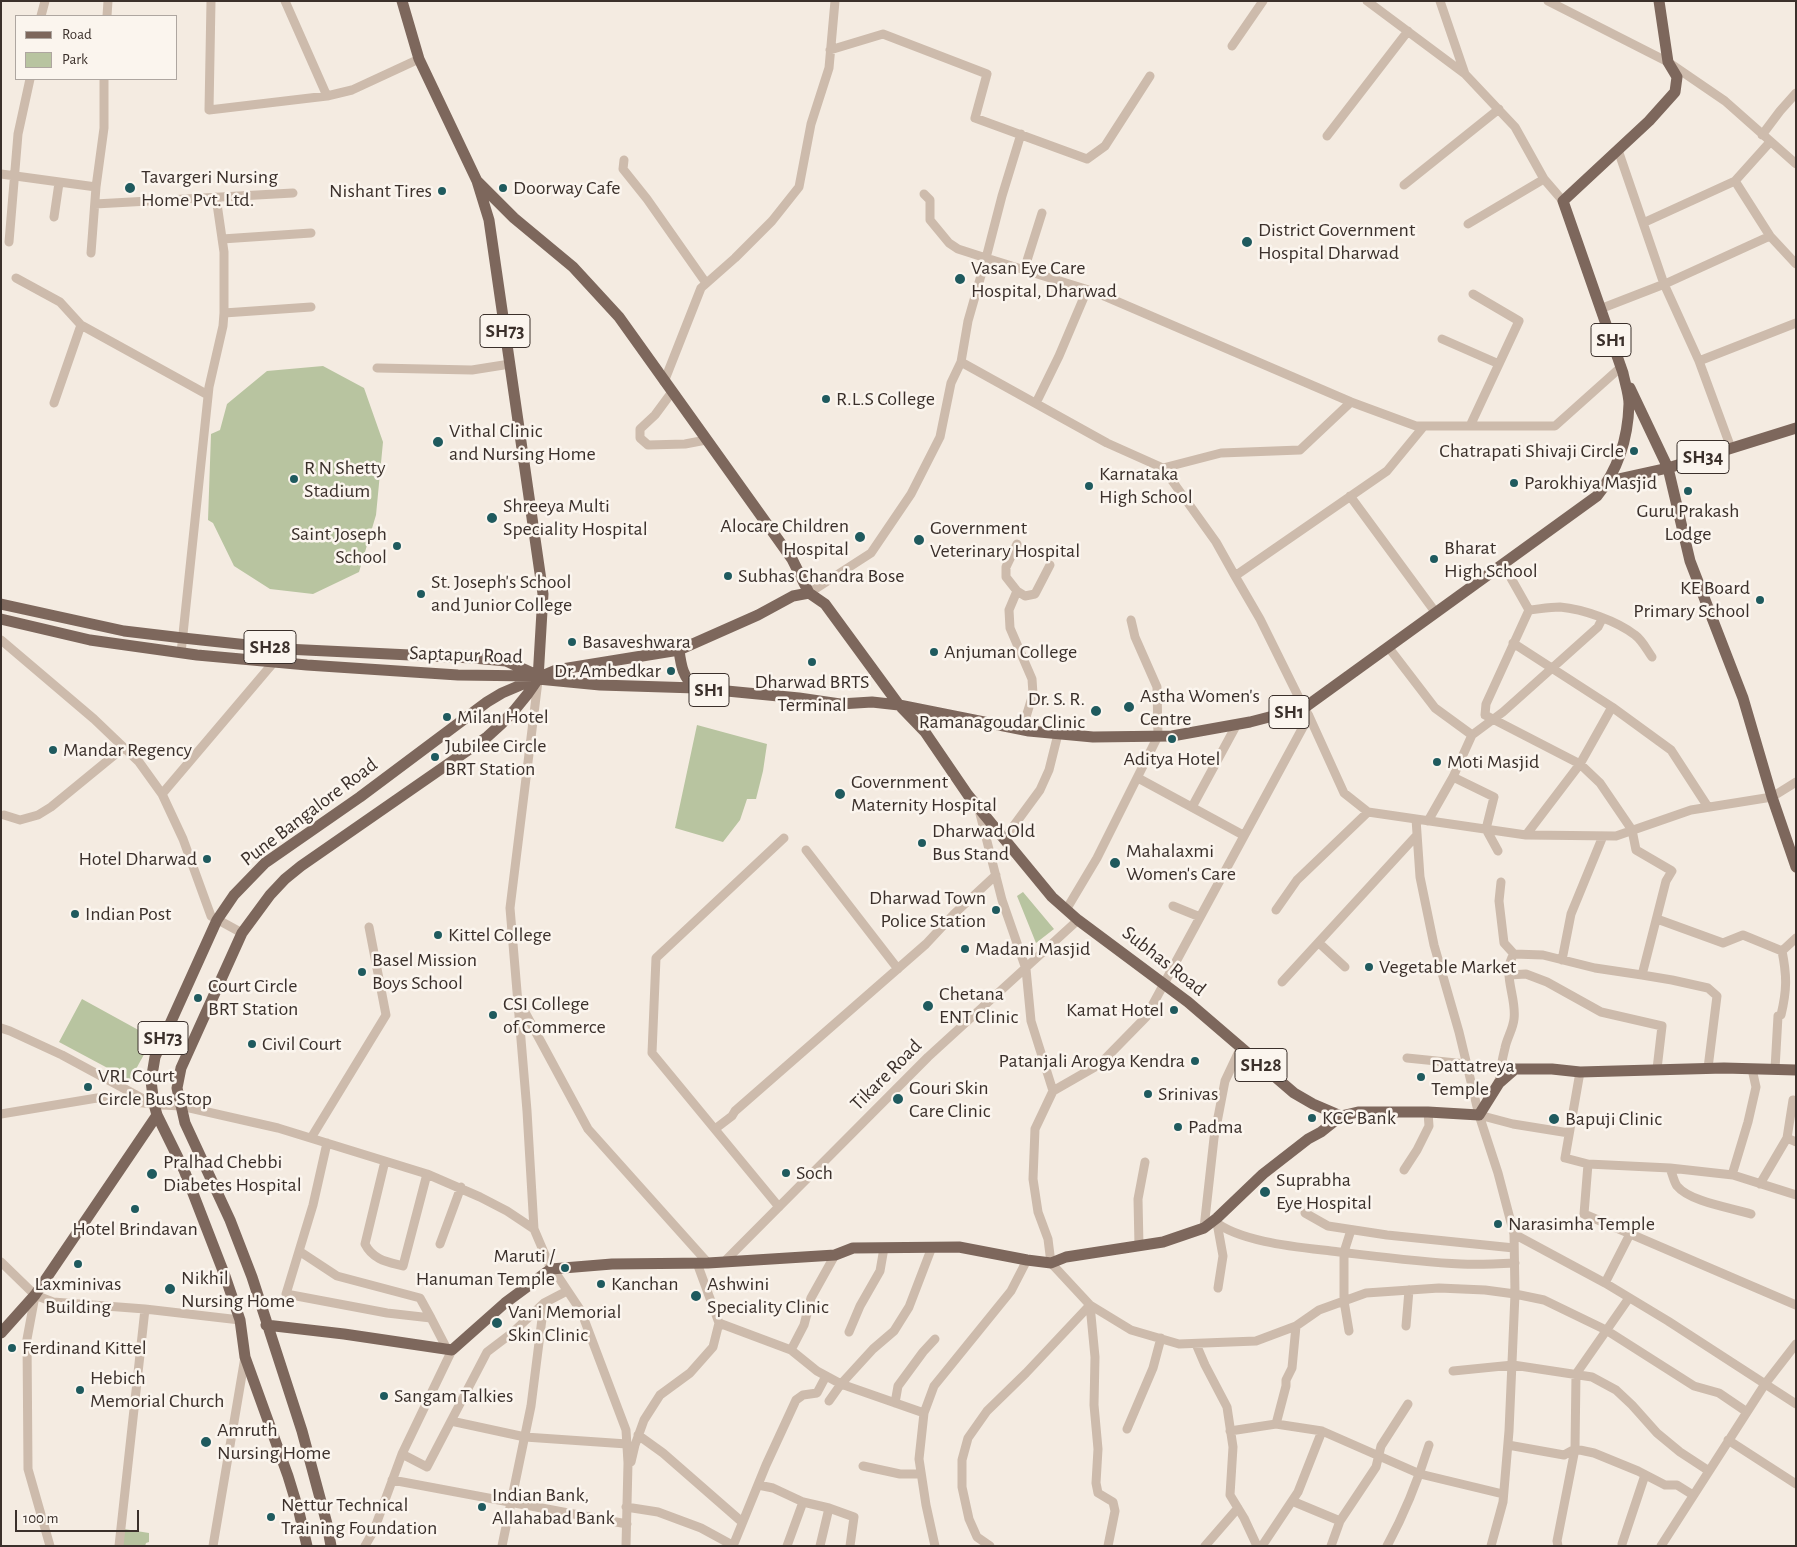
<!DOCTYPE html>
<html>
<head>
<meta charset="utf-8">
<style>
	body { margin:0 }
	#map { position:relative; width:1797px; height:1547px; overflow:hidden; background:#f4ebe1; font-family:"Alegreya Sans",sans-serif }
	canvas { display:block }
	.frame { position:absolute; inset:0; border:2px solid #3b302b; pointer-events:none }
	.legend { position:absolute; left:15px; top:15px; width:162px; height:65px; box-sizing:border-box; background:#fbf5ee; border:1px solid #aea6a0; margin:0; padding:6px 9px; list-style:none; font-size:15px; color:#3b302b }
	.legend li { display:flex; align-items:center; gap:10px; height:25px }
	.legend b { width:25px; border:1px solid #aea6a0 }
	.scale { position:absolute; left:15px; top:1510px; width:124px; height:22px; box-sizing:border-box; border:2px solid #3b302b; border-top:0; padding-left:6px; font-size:15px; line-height:18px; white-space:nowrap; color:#3b302b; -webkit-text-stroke:4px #fbf5ee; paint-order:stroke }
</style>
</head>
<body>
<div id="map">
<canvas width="1797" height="1547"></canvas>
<div class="frame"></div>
<ul class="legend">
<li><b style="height:6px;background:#7d675c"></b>Road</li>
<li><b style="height:14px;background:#b8c4a0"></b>Park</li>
</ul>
<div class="scale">100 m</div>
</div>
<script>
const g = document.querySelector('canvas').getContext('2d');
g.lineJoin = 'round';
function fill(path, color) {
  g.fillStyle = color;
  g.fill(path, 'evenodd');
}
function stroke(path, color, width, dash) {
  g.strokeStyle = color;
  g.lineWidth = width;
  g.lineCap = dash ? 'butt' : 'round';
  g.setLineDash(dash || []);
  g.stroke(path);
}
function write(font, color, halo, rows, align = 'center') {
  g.font = font + ' "Alegreya Sans",sans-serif';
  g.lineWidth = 5;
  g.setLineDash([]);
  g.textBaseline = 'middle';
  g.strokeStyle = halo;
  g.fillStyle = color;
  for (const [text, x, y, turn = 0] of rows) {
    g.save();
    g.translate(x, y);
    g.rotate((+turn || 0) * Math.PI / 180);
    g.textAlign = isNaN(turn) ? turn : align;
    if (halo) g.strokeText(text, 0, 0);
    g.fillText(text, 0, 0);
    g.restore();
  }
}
fill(new Path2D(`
	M323 366 364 388 383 442 376 515 359 572 313 594 270 589 234 566 213 523 208 520 211 434 220 430 227 404 267 371Z
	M697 725 767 744 763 771 756 799H747L740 820 723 842 675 828Z
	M1023 892 1054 929 1036 943 1017 896Z
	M82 999 153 1038 130 1080 59 1042Z
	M124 1529 149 1533V1542L146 1543 145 1546H122Z`), '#b8c4a0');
stroke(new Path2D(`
	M211 1 209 110 327 96 352 90 419 59
	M285 1 327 96
	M1367 1 1465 74 1515 127 1544 179 1563 201
	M1440 1 1465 74
	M1548 1 1668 62 1725 101 1796 164
	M41 16 45 1
	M107 16 108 1
	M1232 46 1263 1
	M830 50 883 34 987 74 975 118 1087 159 1105 146 1150 76
	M1762 135 1780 111 1796 93
	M1327 136 1408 31
	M1618 150 1664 284 1699 361 1731 448
	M624 160 623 169 647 199 706 283
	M1 174 96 187
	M1404 185 1499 109
	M924 194 930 200V220L949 243 958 249 986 258 1002 196 1021 134
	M95 204 293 193
	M54 217 59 183
	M1643 223 1735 181
	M1468 224 1544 179
	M1770 236 1735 181 1770 142
	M222 239 311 233
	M9 242 18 134 30 79
	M91 253 96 187 104 128V79
	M1024 270 1042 213
	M16 278 60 302 81 325
	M1600 309 1667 283 1770 236 1796 264
	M224 313 311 307
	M1442 339 1499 364
	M1699 361 1796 323
	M961 362 1107 443 1163 468 1216 542 1235 576 1260 619 1304 708 1309 716 1344 793 1368 812 1526 835 1616 836 1691 810 1772 797 1796 782
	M377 368 472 370 510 364
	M664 382 701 288 735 258 772 221 799 187 811 124 829 68 835 1
	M672 392 655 415 640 429V438L648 445 685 444 706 440
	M54 403 81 325 208 395
	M1036 403 1059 356 1087 290
	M1470 426 1519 321 1473 294
	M1163 468 1221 453 1300 450 1351 402
	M1350 496 1436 613
	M1503 564 1529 610
	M1235 576 1387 471 1424 426
	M1017 591 1006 577V567L1017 544
	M809 593 871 553 911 494 940 437 951 383 961 362 968 321 986 258 1095 292 1351 402 1416 426H1555L1621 367
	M1529 610C1539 609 1550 607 1560 607 1583 609 1617 621 1635 635 1642 640 1647 650 1652 657
	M1 640 94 719 139 762 162 794 183 839 211 916 242 933
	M1513 643 1612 707 1580 764 1526 835
	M1389 648 1435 708 1472 735
	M181 653 209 387 223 326 224 313V252L216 197
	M538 681 510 908 527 1111 534 1229 551 1269H553L581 1311 626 1430 628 1463 626 1546
	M1612 707 1671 750 1708 807
	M1022 730 1033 694 1032 679 1010 628 1009 610 1017 591 1025 596 1035 594 1050 565
	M1453 777 1494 797 1486 829 1498 851
	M1138 778 1243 835
	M162 794 285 649
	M1192 807 1237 724
	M979 810 1002 900 1026 969 1031 1021 1053 1091 1035 1129 1033 1179 1038 1212 1048 1239 1051 1263 1090 1305 1131 1330 1179 1344 1256 1341 1296 1326 1319 1310 1366 1293 1439 1288 1485 1290 1515 1294 1544 1300 1606 1330 1694 1386 1719 1393 1747 1412
	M4 815 20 820 38 815 51 807 123 748
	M1416 819 1420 877 1434 945 1459 1032 1479 1115 1498 1173 1514 1234 1515 1294 1509 1431 1503 1502 1491 1546
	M1428 821 1453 777 1472 735 1503 712 1598 627 1602 619
	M1004 839 1040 790 1049 770 1058 734
	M806 850 898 969
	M1501 882 1499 901 1504 943 1514 954
	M1173 906 1200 917
	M1066 910 1097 858 1158 736 1157 687 1135 637 1131 620
	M1276 910 1297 880 1368 812
	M1657 919 1723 943 1743 935 1782 951
	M1319 943 1345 967
	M1562 960 1571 914 1603 836
	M1509 975 1526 974 1547 982 1601 1012 1662 1026 1657 1069
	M1642 975 1672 980 1708 988 1717 996 1708 1068
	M1282 982 1417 835
	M520 1003 588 1129 708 1263
	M1 1028 10 1031 62 1055 149 1102
	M1407 1058 1466 1064
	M1775 1069 1778 1016 1781 1015C1787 990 1787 976 1782 951L1796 938
	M1580 1072 1565 1158 1588 1164 1670 1168 1733 1175 1796 1195
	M1499 1083C1500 1071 1502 1060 1505 1048 1507 1038 1513 1029 1514 1019 1517 997 1501 973 1514 954L1543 955 1595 968 1642 975 1666 881 1672 871 1636 850 1632 830 1600 783 1580 764 1485 715 1486 704 1529 610
	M1053 1091 1100 1064 1146 1017 1309 716
	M1793 1100 1787 1138 1796 1142
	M1 1114 97 1098 162 1105 181 1106 278 1128 427 1174 480 1197 507 1211 534 1229
	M1479 1115 1513 1124 1569 1133
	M715 1129 732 1116 735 1111 926 944 954 914 996 875
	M311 1138 386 1015 369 927
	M327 1143 313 1205 286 1294 387 1313 431 1318 447 1349
	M385 1161 365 1244C373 1260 388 1262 403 1266L427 1174
	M1588 1164 1584 1214 1796 1305
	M1670 1168C1672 1173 1674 1182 1677 1186 1690 1202 1732 1208 1751 1214
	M1404 1170 1417 1150 1429 1126 1428 1112
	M1732 1175 1748 1122 1756 1087 1752 1069
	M1760 1184 1787 1138
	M779 1207 652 1053 656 958 784 838
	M1305 1213 1328 1226 1387 1235 1514 1248
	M1214 1221C1240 1242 1297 1247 1331 1251 1374 1256 1418 1262 1461 1264 1479 1265 1497 1264 1515 1263
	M1217 1223 1223 1256 1218 1288
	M1204 1228 1214 1138 1225 1081 1241 1047
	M1514 1234 1605 1283 1668 1321 1796 1404
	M440 1244 461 1187
	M1139 1246 1138 1199 1145 1162
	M299 1251 337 1276 420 1298 431 1318
	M1 1262 35 1295 53 1302 145 1309 240 1320
	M724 1262 928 1057 1078 920
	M1605 1283 1630 1234
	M35 1296 27 1339 28 1469 50 1546
	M1090 1305 1095 1357 1094 1405 1098 1449 1096 1483 1098 1493 1113 1502 1115 1511 1108 1546
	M719 1323 791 1350 817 1371 841 1384 924 1413
	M1406 1326 1409 1290
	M1349 1331 1344 1301V1252L1351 1230
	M849 1332 860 1306 880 1271 884 1248
	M1196 1344 1205 1365 1227 1407 1233 1447 1230 1495 1244 1518 1257 1546
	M791 1350 804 1325 811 1298 835 1255
	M1453 1371 1513 1365 1592 1377 1616 1390 1632 1405 1657 1433 1680 1452 1709 1471
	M829 1401 841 1384 873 1349 894 1331 909 1307 932 1247
	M895 1403 898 1386 923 1352 935 1339
	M451 1421 525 1437 627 1444
	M1276 1424 1286 1386V1380L1292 1368 1296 1326
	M1127 1429 1153 1368 1161 1338
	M1230 1431 1276 1424 1322 1431 1420 1474 1503 1494
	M638 1435 663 1453 742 1522
	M1728 1440 1796 1484
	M1508 1445 1564 1455 1575 1449 1594 1453 1638 1471 1665 1485H1677L1693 1495
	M402 1454 427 1467 487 1352 512 1333 544 1303 567 1291
	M631 1462 635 1445 644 1420 660 1395 690 1373 713 1347 719 1323 697 1263
	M863 1466 900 1474H921
	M392 1480 627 1524
	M758 1485 773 1488 803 1502 829 1508 854 1517 850 1546
	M1292 1501 1340 1521
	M626 1507 658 1512 701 1528 734 1546
	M1622 1544 1645 1475
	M119 1546 145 1309
	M213 1546 245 1357
	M365 1546 374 1530 402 1454 452 1350
	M502 1546 531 1406 544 1303
	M733 1546 766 1465 796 1400 803 1395 817 1393 826 1376
	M787 1546 803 1502
	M820 1546 829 1508
	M935 1546 926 1505 919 1459 924 1413 934 1386 1011 1291 1027 1260
	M990 1546 977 1537 969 1519 962 1487V1460L968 1438 987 1411 1026 1373 1090 1305
	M1205 1546 1238 1508
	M1262 1546 1298 1492 1322 1431
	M1331 1546 1340 1521 1376 1467 1381 1446 1408 1404
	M1387 1546C1405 1513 1418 1480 1429 1445
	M1558 1546 1557 1541 1575 1449 1576 1374 1629 1298
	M1661 1546 1765 1384 1796 1344`), '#cdbbac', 9);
stroke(new Path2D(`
	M402 1 419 59 477 181 489 220 543 594 538 679
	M477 181 514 218 573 267 619 317 792 559 809 593 825 604 899 705 925 732 968 795 1052 897 1078 920 1188 1002 1294 1093 1313 1104 1341 1116 1358 1112H1428L1479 1115 1499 1083 1515 1069H1552L1580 1072 1724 1068 1796 1070
	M1630 388 1668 468 1690 561 1743 698 1772 797 1796 867
	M1609 481 1668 468 1796 428
	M1 604 124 631 183 638 285 649 473 658 506 661 539 676
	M1 619 90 640 197 655 307 665 458 675 534 676
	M679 650C681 666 683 678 696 688
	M266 1325 344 1334 452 1350 505 1303 551 1269 612 1264 708 1263 835 1255 853 1248 959 1247 1027 1260 1051 1263 1066 1257 1163 1242 1204 1228 1217 1218 1263 1174 1308 1139 1321 1132 1341 1116
	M1 1333 35 1295 157 1115
	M307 1546 299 1512 288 1476 245 1357 240 1320 225 1276 184 1170 157 1115 154 1104 151 1081 155 1057 217 920 234 895 265 863 360 797 487 702 502 693 556 670 679 650 758 615 793 596 809 593
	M331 1546 327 1524 302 1431 252 1277 230 1220 185 1123 177 1088 181 1068 242 933 270 895 285 879 301 866 487 737C507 720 524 701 538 679L600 685 696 688 799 698 840 704 872 702 899 705 1029 731 1093 737 1172 736 1250 722 1304 708 1597 496C1618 470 1628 438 1629 404 1629 394 1625 383 1623 373L1563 201 1649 121 1675 92 1677 77 1668 62 1659 1`), '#7d675c', 11);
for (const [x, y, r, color] of [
	[130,188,6,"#1f5a5e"],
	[503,188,5,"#1f5a5e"],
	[442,191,5,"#1f5a5e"],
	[1247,242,6,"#1f5a5e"],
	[960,279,6,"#1f5a5e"],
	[826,399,5,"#1f5a5e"],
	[438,442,6,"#1f5a5e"],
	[1634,451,5,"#1f5a5e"],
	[294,479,5,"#1f5a5e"],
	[1514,483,5,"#1f5a5e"],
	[1089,486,5,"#1f5a5e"],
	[1688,491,5,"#1f5a5e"],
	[492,518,6,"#1f5a5e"],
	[860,537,6,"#1f5a5e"],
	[919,540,6,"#1f5a5e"],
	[397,546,5,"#1f5a5e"],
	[1434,559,5,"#1f5a5e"],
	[728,576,5,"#1f5a5e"],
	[421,594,5,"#1f5a5e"],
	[1760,600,5,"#1f5a5e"],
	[572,642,5,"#1f5a5e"],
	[934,652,5,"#1f5a5e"],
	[812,662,5,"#1f5a5e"],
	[671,671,5,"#1f5a5e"],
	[1129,707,6,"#1f5a5e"],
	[1096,711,6,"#1f5a5e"],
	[447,717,5,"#1f5a5e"],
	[1172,739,5,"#1f5a5e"],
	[53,750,5,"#1f5a5e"],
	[435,757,5,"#1f5a5e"],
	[1437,762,5,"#1f5a5e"],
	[840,794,6,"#1f5a5e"],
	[922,843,5,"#1f5a5e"],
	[207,859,5,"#1f5a5e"],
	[1115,863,6,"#1f5a5e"],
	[996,910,5,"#1f5a5e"],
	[75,914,5,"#1f5a5e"],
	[438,935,5,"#1f5a5e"],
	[965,949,5,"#1f5a5e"],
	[1369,967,5,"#1f5a5e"],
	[362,972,5,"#1f5a5e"],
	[198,998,5,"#1f5a5e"],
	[928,1006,6,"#1f5a5e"],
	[1174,1010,5,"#1f5a5e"],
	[493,1015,5,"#1f5a5e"],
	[252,1044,5,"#1f5a5e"],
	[1195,1061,5,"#1f5a5e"],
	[1421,1077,5,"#1f5a5e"],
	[88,1087,5,"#1f5a5e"],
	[1148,1094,5,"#1f5a5e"],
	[898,1099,6,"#1f5a5e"],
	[1312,1118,5,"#1f5a5e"],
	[1554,1119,6,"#1f5a5e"],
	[1178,1127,5,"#1f5a5e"],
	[786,1173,5,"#1f5a5e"],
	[152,1174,6,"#1f5a5e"],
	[1265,1192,6,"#1f5a5e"],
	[135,1209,5,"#1f5a5e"],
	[1498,1224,5,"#1f5a5e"],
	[78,1264,5,"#1f5a5e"],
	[565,1268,5,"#1f5a5e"],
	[601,1284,5,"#1f5a5e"],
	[170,1289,6,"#1f5a5e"],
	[696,1296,6,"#1f5a5e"],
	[497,1323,6,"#1f5a5e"],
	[12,1348,5,"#1f5a5e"],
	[80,1390,5,"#1f5a5e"],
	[384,1396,5,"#1f5a5e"],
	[206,1442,6,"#1f5a5e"],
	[482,1507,5,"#1f5a5e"],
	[271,1517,5,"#1f5a5e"]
]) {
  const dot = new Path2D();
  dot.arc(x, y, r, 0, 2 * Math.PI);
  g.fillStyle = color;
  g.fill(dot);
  stroke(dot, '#fbf5ee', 2);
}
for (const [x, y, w] of [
	[505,331,50],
	[1611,340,40],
	[1703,457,52],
	[270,647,52],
	[709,690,40],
	[1289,712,40],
	[163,1038,50],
	[1261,1065,52]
]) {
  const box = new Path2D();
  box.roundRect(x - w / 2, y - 16.5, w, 33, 4);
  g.fillStyle = '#fbf5ee';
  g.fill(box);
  stroke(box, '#3b302b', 1);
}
write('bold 19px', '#3b302b', null, [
	["SH73",505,331],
	["SH1",1611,340],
	["SH34",1703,457],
	["SH28",270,647],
	["SH1",709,690],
	["SH1",1289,712],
	["SH73",163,1038],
	["SH28",1261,1065]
]);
write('20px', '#3b302b', '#fbf5ee', [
	["Tavargeri Nursing",141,177],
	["Home Pvt. Ltd.",141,200],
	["Doorway Cafe",513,188],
	["Nishant Tires",432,191,"right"],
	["District Government",1258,230],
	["Hospital Dharwad",1258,253],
	["Vasan Eye Care",971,268],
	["Hospital, Dharwad",971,291],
	["R.L.S College",836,399],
	["Vithal Clinic",449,431],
	["and Nursing Home",449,454],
	["Chatrapati Shivaji Circle",1624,451,"right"],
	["R N Shetty",304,468],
	["Stadium",304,491],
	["Karnataka",1099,474],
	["High School",1099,497],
	["Parokhiya Masjid",1524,483],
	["Shreeya Multi",503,506],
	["Speciality Hospital",503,529],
	["Guru Prakash",1688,511,"center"],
	["Lodge",1688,534,"center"],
	["Alocare Children",849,526,"right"],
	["Hospital",849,549,"right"],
	["Government",930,528],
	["Veterinary Hospital",930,551],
	["Saint Joseph",387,534,"right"],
	["School",387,557,"right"],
	["Bharat",1444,548],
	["High School",1444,571],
	["Subhas Chandra Bose",738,576],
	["St. Joseph's School",431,582],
	["and Junior College",431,605],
	["KE Board",1750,588,"right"],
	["Primary School",1750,611,"right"],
	["Basaveshwara",582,642],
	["Anjuman College",944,652],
	["Dr. Ambedkar",661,671,"right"],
	["Dharwad BRTS",812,682,"center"],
	["Terminal",812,705,"center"],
	["Astha Women's",1140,696],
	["Centre",1140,719],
	["Dr. S. R.",1085,699,"right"],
	["Ramanagoudar Clinic",1085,722,"right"],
	["Milan Hotel",457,717],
	["Jubilee Circle",445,746],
	["BRT Station",445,769],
	["Mandar Regency",63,750],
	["Aditya Hotel",1172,759,"center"],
	["Moti Masjid",1447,762],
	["Government",851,782],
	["Maternity Hospital",851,805],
	["Dharwad Old",932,831],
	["Bus Stand",932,854],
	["Mahalaxmi",1126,851],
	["Women's Care",1126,874],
	["Hotel Dharwad",197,859,"right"],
	["Dharwad Town",986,898,"right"],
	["Police Station",986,921,"right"],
	["Indian Post",85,914],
	["Kittel College",448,935],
	["Madani Masjid",975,949],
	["Basel Mission",372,960],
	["Boys School",372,983],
	["Vegetable Market",1379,967],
	["Court Circle",208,986],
	["BRT Station",208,1009],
	["Chetana",939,994],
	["ENT Clinic",939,1017],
	["CSI College",503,1004],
	["of Commerce",503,1027],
	["Kamat Hotel",1164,1010,"right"],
	["Civil Court",262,1044],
	["Patanjali Arogya Kendra",1185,1061,"right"],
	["Dattatreya",1431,1066],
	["Temple",1431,1089],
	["VRL Court",98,1076],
	["Circle Bus Stop",98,1099],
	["Gouri Skin",909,1088],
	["Care Clinic",909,1111],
	["Srinivas",1158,1094],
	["KCC Bank",1322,1118],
	["Bapuji Clinic",1565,1119],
	["Padma",1188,1127],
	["Pralhad Chebbi",163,1162],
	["Diabetes Hospital",163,1185],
	["Soch",796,1173],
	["Suprabha",1276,1180],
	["Eye Hospital",1276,1203],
	["Narasimha Temple",1508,1224],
	["Hotel Brindavan",135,1229,"center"],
	["Maruti /",555,1256,"right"],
	["Hanuman Temple",555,1279,"right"],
	["Nikhil",181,1278],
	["Nursing Home",181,1301],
	["Laxminivas",78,1284,"center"],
	["Building",78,1307,"center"],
	["Kanchan",611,1284],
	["Ashwini",707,1284],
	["Speciality Clinic",707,1307],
	["Vani Memorial",508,1312],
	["Skin Clinic",508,1335],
	["Ferdinand Kittel",22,1348],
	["Hebich",90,1378],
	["Memorial Church",90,1401],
	["Sangam Talkies",394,1396],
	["Amruth",217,1430],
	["Nursing Home",217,1453],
	["Indian Bank,",492,1495],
	["Allahabad Bank",492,1518],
	["Nettur Technical",281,1505],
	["Training Foundation",281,1528]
], 'left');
write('20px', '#3b302b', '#fbf5ee', [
	["Saptapur Road",466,655,2],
	["Pune Bangalore Road",309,812,-37],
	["Subhas Road",1164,961,38],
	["Tikare Road",886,1075,-45]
]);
</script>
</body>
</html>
